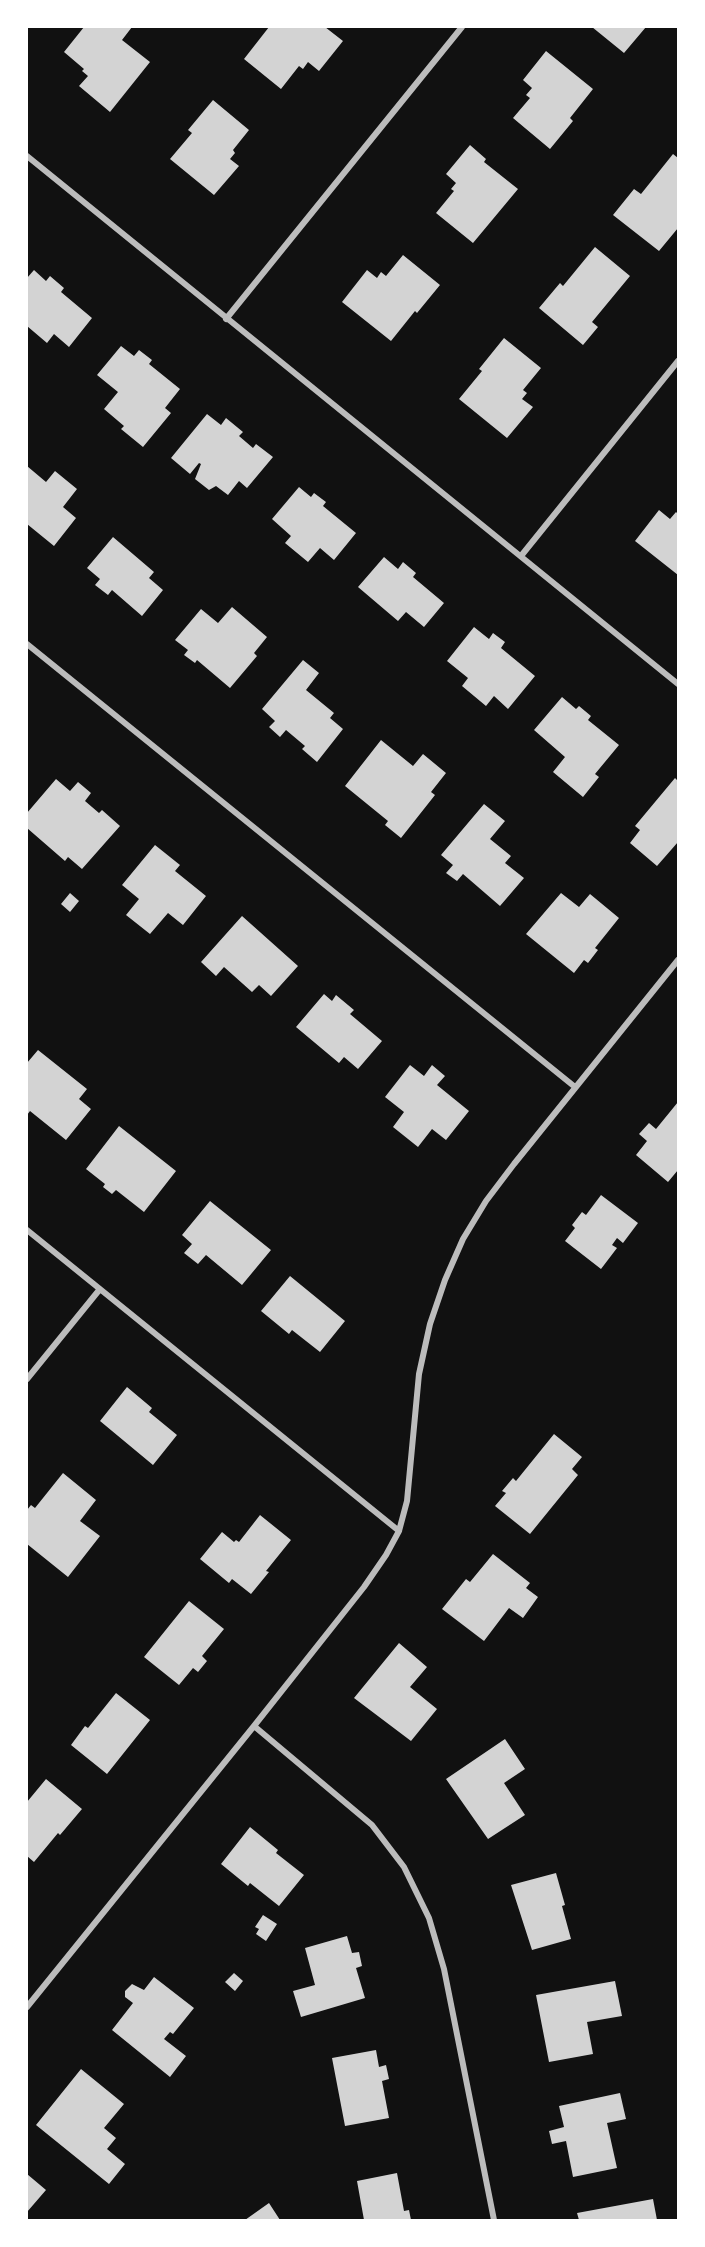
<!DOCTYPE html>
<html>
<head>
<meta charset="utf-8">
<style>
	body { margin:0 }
	#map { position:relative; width:705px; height:2247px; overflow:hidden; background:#111; font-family:Merriweather,serif }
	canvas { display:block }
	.frame { position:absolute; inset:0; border:28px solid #fff; pointer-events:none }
</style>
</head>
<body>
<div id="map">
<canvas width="705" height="2247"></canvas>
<div class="frame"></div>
</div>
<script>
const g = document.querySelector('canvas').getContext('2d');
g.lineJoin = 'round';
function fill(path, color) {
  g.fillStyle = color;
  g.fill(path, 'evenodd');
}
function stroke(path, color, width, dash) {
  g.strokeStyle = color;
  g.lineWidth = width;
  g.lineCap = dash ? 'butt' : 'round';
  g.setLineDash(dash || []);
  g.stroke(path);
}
fill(new Path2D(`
	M84 27H132L122 40 150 62 110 112 79 86 88 76 82 71 84 69 64 52Z
	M269 27H325L343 41 319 71 308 62 303 69 299 66 281 89 244 59Z
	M592 27H646L624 53Z
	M546 51 593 89 570 118 573 121 550 149 513 118 530 98 526 95 532 88 523 80Z
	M213 100 249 130 233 150 235 153 230 159 239 166 214 195 170 159 192 133 188 130Z
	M470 145 486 159 484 162 518 189 473 243 436 213 454 191 451 189 456 183 446 174Z
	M673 154 678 158V228L659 251 613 215 634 189 641 194Z
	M595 247 630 276 592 322 598 327 583 345 539 308 560 283 563 286Z
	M403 255 440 285 417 313 415 311 391 341 342 302 367 270 377 278 381 272 386 276Z
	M34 270 46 281 50 276 64 288 61 292 92 318 69 347 54 334 47 343 27 326V278Z
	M504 338 541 368 523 390 527 393 522 399 533 407 507 438 459 399 482 371 479 369Z
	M121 346 134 356 139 350 152 360 149 364 180 389 165 408 171 413 143 447 121 429 124 426 104 409 118 392 97 375Z
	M207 414 221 425 226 418 243 432 239 436 253 448 256 444 273 457 247 488 239 481 228 495 216 486 209 490 195 479 201 464 199 463 190 474 171 458Z
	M27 466 46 482 55 471 77 489 63 507 76 518 54 546 27 524Z
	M299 487 311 497 314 493 326 502 323 506 356 533 334 560 320 548 308 562 285 543 291 536 272 519Z
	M659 510 670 519 676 512 678 514V575L635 541Z
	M113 537 154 572 149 578 163 590 142 616 112 590 108 595 95 585 100 579 87 568Z
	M384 557 398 569 403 562 416 573 413 577 444 603 424 627 406 612 398 621 358 587Z
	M232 607 267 637 254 653 257 656 230 688 197 660 195 663 184 655 188 650 175 640 201 609 218 623Z
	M474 627 489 639 493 633 505 642 501 648 535 676 508 709 494 696 486 706 462 686 468 678 447 661Z
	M303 660 319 673 306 690 334 713 330 718 343 729 317 762 302 749 305 746 286 730 280 737 269 727 275 721 262 709Z
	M562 697 576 709 579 706 591 716 588 720 619 745 595 774 599 777 583 797 553 772 565 757 534 730Z
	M381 740 413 766 423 754 446 773 431 792 435 795 401 838 385 825 388 821 345 786Z
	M675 778 678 781V842L657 866 630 843 640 830 635 826Z
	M56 779 70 791 78 782 91 793 85 801 99 813 102 810 120 826 82 869 68 857 65 861 27 828V813Z
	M484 804 505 821 490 839 511 856 505 863 524 878 500 906 463 874 457 881 446 873 453 865 441 855Z
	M155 845 180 865 175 871 206 896 183 925 168 913 150 934 126 915 139 899 122 885Z
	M70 893 79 901 70 912 61 904Z
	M561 893 579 907 590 894 619 918 595 948 598 950 588 963 584 960 574 973 526 934Z
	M242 916 298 966 271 996 259 985 252 992 224 967 216 976 201 962Z
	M324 994 332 1001 336 995 354 1010 350 1014 382 1041 358 1069 344 1057 339 1063 296 1027Z
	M38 1050 87 1089 79 1099 91 1109 66 1140 30 1111 27 1115V1063Z
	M410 1065 424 1076 432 1065 445 1076 437 1085 469 1111 446 1140 432 1129 418 1147 393 1127 404 1112 385 1097Z
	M678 1102V1170L668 1182 636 1155 647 1141 639 1134 649 1123 656 1129Z
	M119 1126 176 1171 144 1212 116 1190 112 1194 103 1187 105 1184 86 1169Z
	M601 1195 638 1223 623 1243 617 1238 612 1245 617 1248 601 1269 565 1241 575 1228 572 1225 582 1212 586 1215Z
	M210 1201 271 1250 242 1285 206 1255 198 1264 184 1253 192 1244 182 1235Z
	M290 1276 345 1321 320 1352 292 1330 289 1334 261 1311Z
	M127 1387 152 1408 149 1412 177 1435 153 1465 100 1421Z
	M554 1434 582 1457 572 1469 578 1475 530 1534 495 1506 506 1493 502 1491 513 1478 516 1481Z
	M63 1473 96 1500 80 1521 100 1536 68 1577 27 1544V1510L31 1505 35 1508Z
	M260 1515 291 1540 266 1571 269 1572 251 1594 232 1579 229 1583 200 1559 222 1532 234 1542 236 1540 239 1542Z
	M493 1554 530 1583 526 1588 538 1597 523 1618 509 1608 484 1641 442 1609 466 1579 470 1582Z
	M189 1601 224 1629 202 1656 207 1661 198 1672 193 1668 179 1685 144 1657Z
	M399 1643 427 1667 410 1687 437 1709 411 1741 354 1698Z
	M116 1693 150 1720 107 1774 71 1745 85 1726 88 1728Z
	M505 1739 525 1769 504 1783 525 1815 488 1839 446 1779Z
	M46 1779 82 1809 60 1835 58 1833 34 1862 27 1856V1802Z
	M250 1827 278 1850 276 1853 304 1875 279 1906 250 1883 248 1886 221 1864Z
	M556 1873 565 1905 562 1906 571 1939 532 1950 511 1885Z
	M263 1915 277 1924 266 1941 256 1934 259 1929 255 1927Z
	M347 1936 352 1953 359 1952 362 1966 356 1968 365 1998 301 2017 293 1991 315 1985 305 1948Z
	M234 1973 243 1981 235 1991 225 1982Z
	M154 1977 194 2008 173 2034 170 2032 164 2039 186 2056 170 2077 112 2030 133 2003 125 1997V1991L132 1984 144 1990Z
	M615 1981 622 2016 587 2022 593 2054 549 2062 536 1995Z
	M376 2050 379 2067 386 2065 389 2079 382 2081 389 2118 345 2126 332 2058Z
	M81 2069 124 2104 104 2128 116 2138 107 2149 125 2164 109 2184 36 2125Z
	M620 2093 626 2119 607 2123 617 2168 573 2177 566 2141 552 2144 549 2131 564 2127 559 2106Z
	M397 2173 404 2211 409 2210 411 2220H364L357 2181Z
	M27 2174 46 2190 27 2212Z
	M653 2199 657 2220H579L577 2213Z
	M269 2203 280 2220H245Z`), '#d3d3d3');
stroke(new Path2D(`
	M27 156 678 684
	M226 319 462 27
	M521 556 678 361
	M27 644 575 1087
	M27 1230 399 1531
	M27 1379 100 1289
	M254 1726 372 1825 404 1867 429 1918 444 1969 494 2220
	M27 2007 254 1726 364 1587 386 1555 399 1531 407 1501 419 1374 430 1324 445 1280 463 1239 486 1201 514 1164 678 960`), '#bcbcbc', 6);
</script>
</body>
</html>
